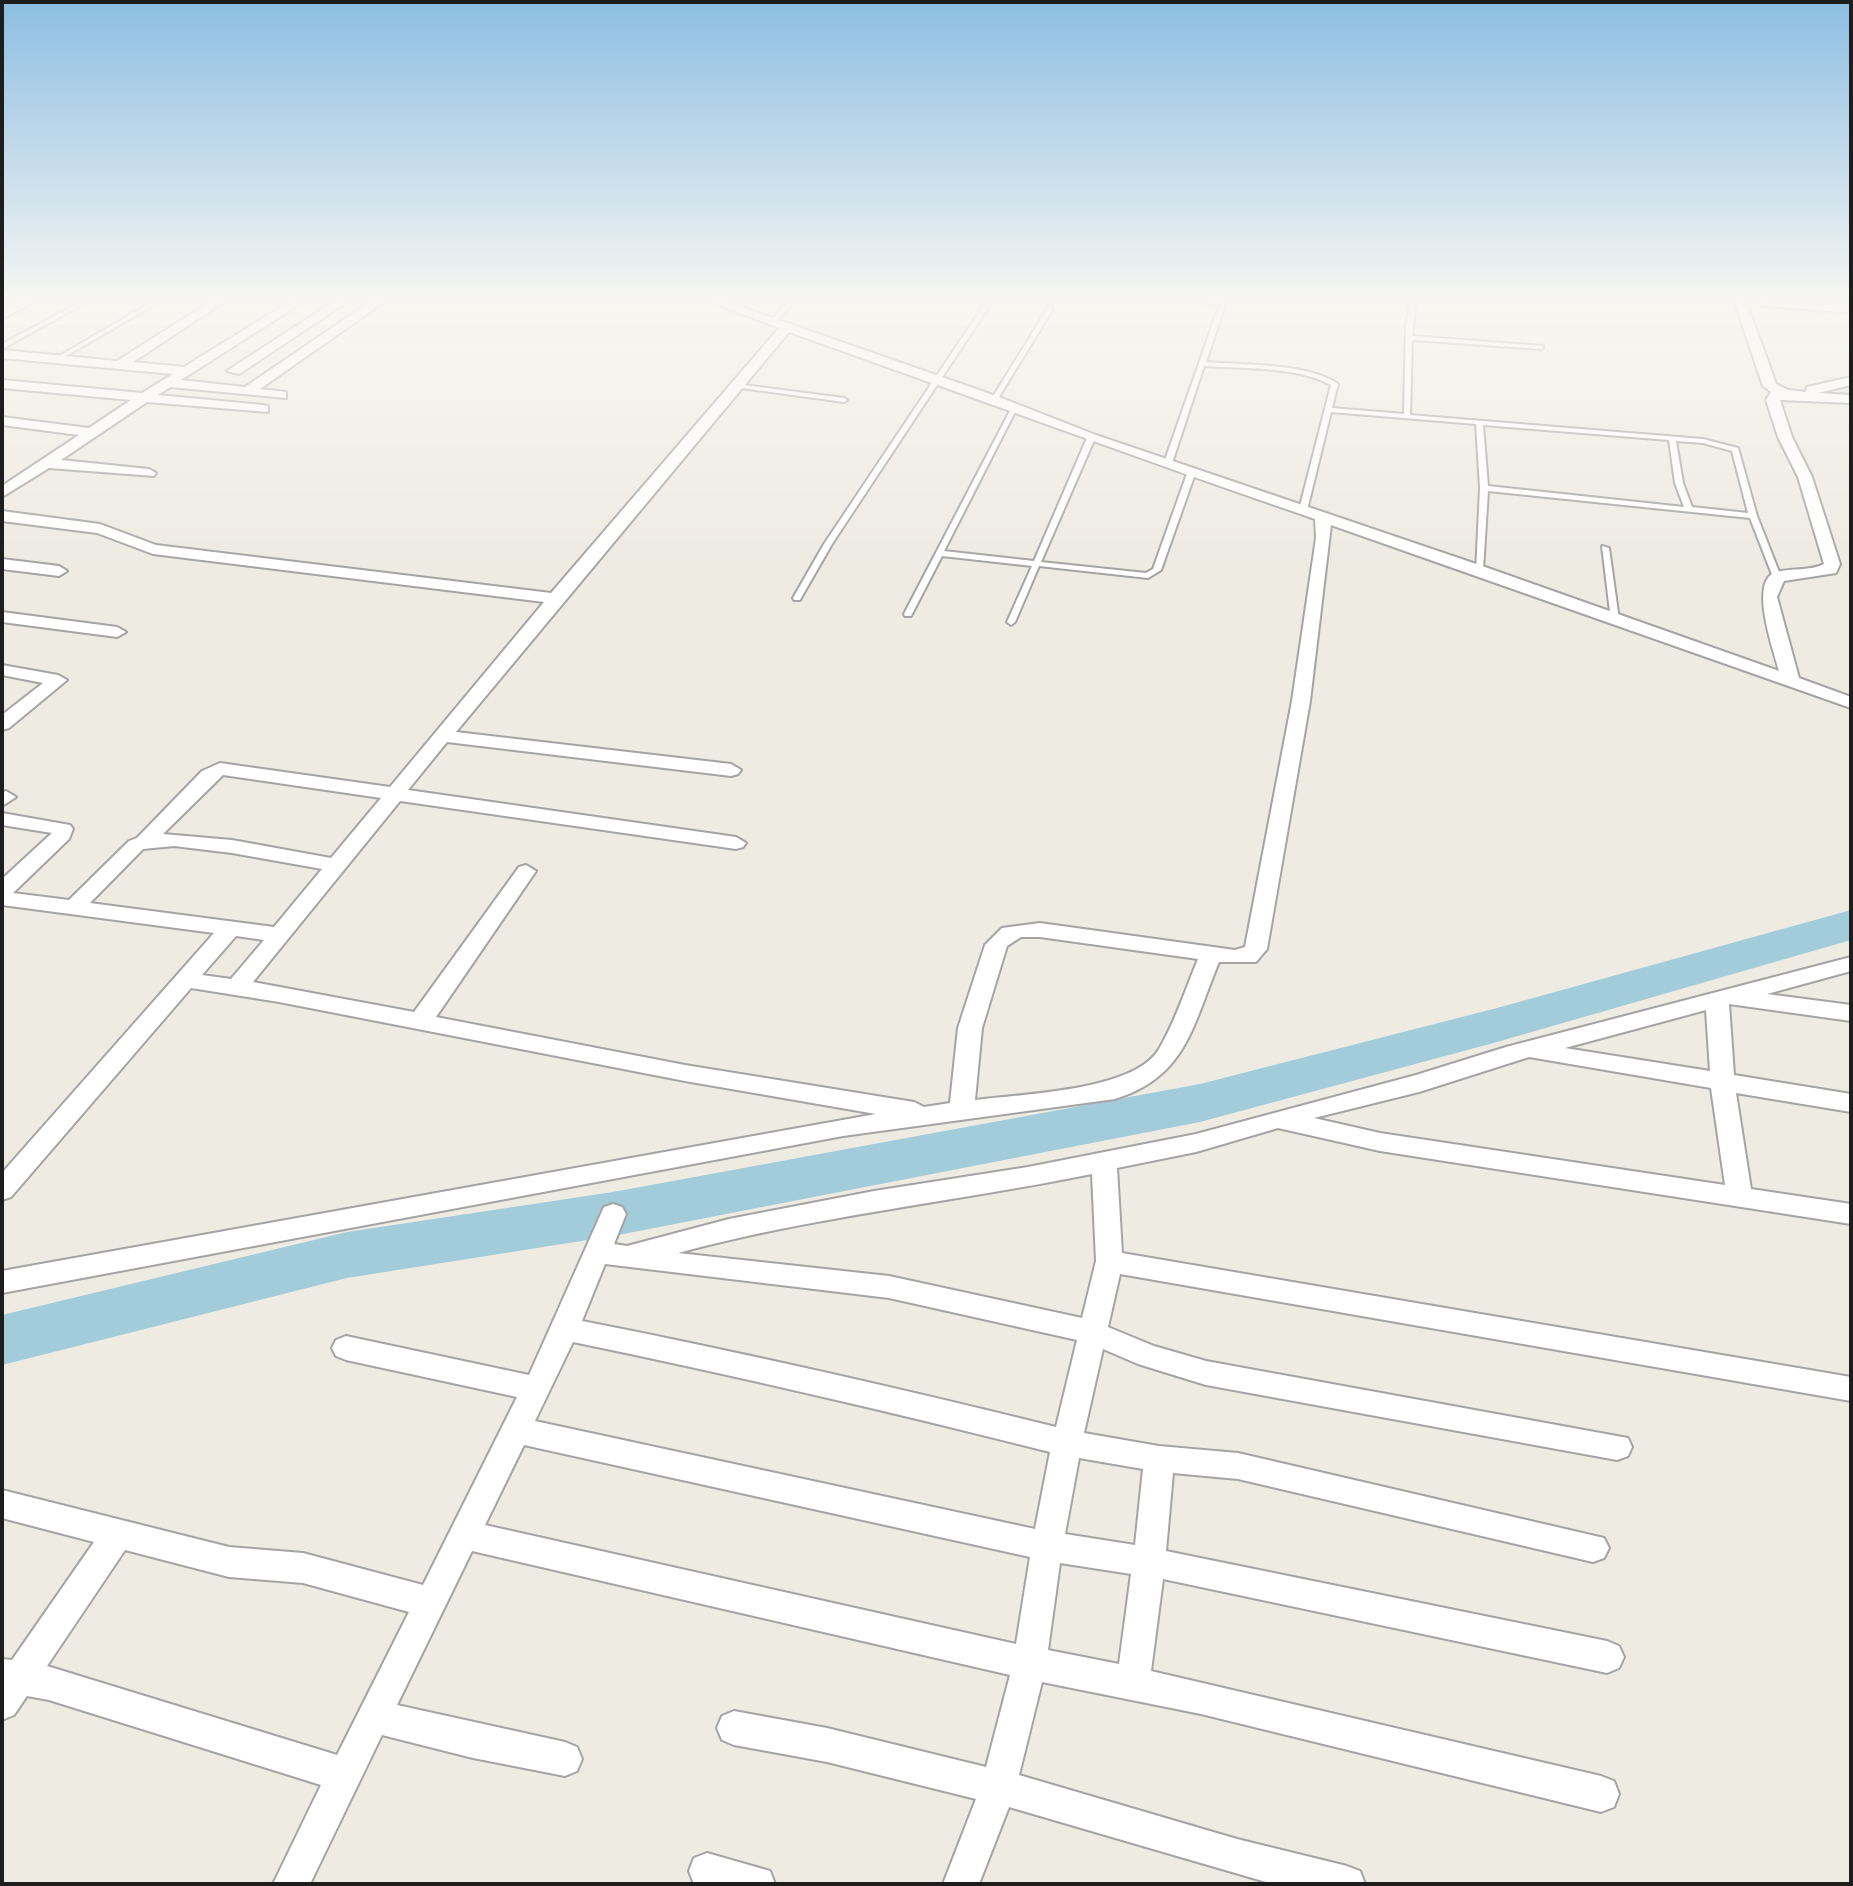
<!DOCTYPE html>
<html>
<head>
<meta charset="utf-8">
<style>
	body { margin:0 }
	#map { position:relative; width:1853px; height:1886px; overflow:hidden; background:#eeebe3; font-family:"IBM Plex Sans",sans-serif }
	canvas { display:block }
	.frame { position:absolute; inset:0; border:4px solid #1d1d1d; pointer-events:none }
</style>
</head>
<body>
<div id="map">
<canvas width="1853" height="1886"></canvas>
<div class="frame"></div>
</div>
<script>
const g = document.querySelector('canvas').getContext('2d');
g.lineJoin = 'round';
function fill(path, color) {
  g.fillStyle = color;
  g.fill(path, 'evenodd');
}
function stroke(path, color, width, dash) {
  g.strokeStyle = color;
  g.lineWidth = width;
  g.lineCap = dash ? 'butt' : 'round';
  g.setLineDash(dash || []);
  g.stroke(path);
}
fill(new Path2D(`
	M1851 910V940L1497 1042 1200 1122 613 1236 347 1278 2 1365V1315L347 1232 613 1192 1200 1084 1497 1008Z`), '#a3ccdb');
const lane = new Path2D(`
	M80 302H87L2 349V344Z
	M152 302H159L59 360 54 359Z
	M787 302H793L775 323H771V321Z
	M986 302H992L832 544 801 598 800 600H794L793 598 824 544Z
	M1196 302H1226L1206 362C1242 365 1309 363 1338 384L1332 408 1404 414 1406 326 1410 302H1416L1412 336 1543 346V348L1541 349 1412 340 1410 415 1703 439 1738 448 1757 516 1781 577 1777 579 1773 577 1750 518 1488 491 1483 570 1479 572H1476L1480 488 1476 424 1331 412 1307 510 1300 512 1299 510 1331 385C1297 366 1243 369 1204 366L1172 463 1165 465 1164 463 1219 306ZM1483 425 1669 440 1675 483 1684 507 1488 486ZM1676 441 1703 443 1732 451 1748 513 1692 507 1683 483Z
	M1050 307 1053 309 997 400 992 401 991 400 1047 309Z
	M736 384 844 398 847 400 844 402 734 387V385Z
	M1012 407 1017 408 944 551 1034 561 1087 438 1091 436 1095 438 1041 562 1146 573 1153 569 1188 471 1195 469 1196 471 1161 570 1148 578 1039 566 1015 622 1011 625 1007 622 1032 566 942 556 912 614 911 616H905L904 614Z
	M1602 546 1609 548 1619 620 1615 623 1611 620Z`);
const street = new Path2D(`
	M20 302H35L2 319V310Z
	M210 302H224L133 362 184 367 289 302H303L181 380 245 387 370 302H384L260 389 286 392V398L170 387 158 395 263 405 268 406V412L147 402 61 460 149 469 156 473 154 476 49 468 2 497V486L79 435 2 425V417L89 428 131 400 2 388V380L142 393 173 374 2 358V350L117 361Z
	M333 302H347L239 374 227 371Z
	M710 302H727L999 397 1096 435 1485 567 1779 671C1774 651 1748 581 1776 572 1791 568 1811 571 1824 564L1798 477 1778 437 1766 400 1771 392 1763 386 1736 306 1738 302H1750L1748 306 1776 384 1788 390 1806 392 1807 387 1851 377V385L1818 393 1851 395V403L1780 400 1792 437 1812 477 1840 564 1836 573 1784 581 1777 597 1799 678 1851 697V708L1331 525 1310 701 1267 949 1256 962H1219C1193 1024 1187 1077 1115 1099L843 1136 2 1293V1271L876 1114 685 1081 279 1002 191 988 11 1197 2 1200V1173L214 933 2 905V879L52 833 2 825V813L70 825 73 829 69 839 13 893 69 900 129 841 137 838 202 771 220 763 390 787 544 602 153 554 97 533 2 521V511L100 524 156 545 551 593 779 328ZM789 332C965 394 1139 459 1315 519L1316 538 1292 701 1245 947 1235 950 1040 923 1002 928 985 945 958 1028 950 1103 924 1107 914 1102 685 1065 436 1017 536 871 526 865 519 867 414 1012 253 982 400 801 736 849 743 847 746 843 736 837 408 790 447 742 731 776 738 774 741 770 731 764 456 732ZM223 775 381 798 331 858 232 840 163 834ZM174 846 232 853 322 869 274 927 90 903 143 849ZM236 936 264 940 231 979 202 975ZM1021 937H1040L1198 959C1186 988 1175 1022 1159 1049 1135 1091 1021 1094 975 1100L982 1028 1007 946Z
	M1757 302 1851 305V313L1763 306Z
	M2 559 59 566 67 571 59 576 2 569Z
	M2 612 117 627 126 632 117 637 2 622Z
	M2 665 58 675 67 680 9 728 2 730V715L43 683 2 675Z
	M6 791 16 797 2 806V792Z
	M1851 957V971L1767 994 1851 1005V1021L1729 1004 1734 1075 1851 1094V1112L1736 1093 1751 1189 1851 1204V1224L1380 1151 1278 1128 1196 1152 1117 1168 1122 1253 1851 1377V1401L1120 1274 1108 1327 1154 1346 1206 1361 1628 1438 1632 1447 1628 1456 1617 1460 1206 1385 1138 1364 1103 1349 1084 1433 1159 1446 1238 1453 1604 1538 1609 1548 1604 1558 1593 1562 1238 1479 1173 1473 1166 1551 1607 1641 1619 1646 1624 1657 1619 1668 1607 1673 1163 1579 1151 1671 1601 1776 1614 1781 1619 1794 1614 1807 1601 1812 1201 1714 1042 1682 1019 1775 1237 1839 1347 1866 1360 1871 1365 1884H1273L1009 1807 979 1884H943L976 1799 827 1762 734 1745 722 1740 717 1728 722 1716 734 1711 827 1728 986 1767 1010 1675 472 1551 397 1705 565 1742 577 1747 582 1759 577 1771 565 1776 473 1758 382 1735 310 1884H273L321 1785 49 1700 27 1696 14 1715 2 1720V1659L12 1660 94 1542 2 1518V1490L229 1547 303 1553 423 1585 517 1397 346 1360 336 1356 332 1348 336 1340 346 1336 529 1375 604 1207 613 1204 622 1207 626 1214 614 1244 627 1246 729 1219 874 1191 1028 1167 1196 1134 1416 1075 1506 1047ZM1706 1010 1710 1071 1565 1048ZM1529 1057 1711 1088 1725 1185 1380 1133 1314 1118 1419 1092ZM1092 1174 1096 1261 1082 1318 889 1276 678 1253C814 1216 954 1202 1092 1174ZM605 1264 889 1298 1077 1340 1056 1427C898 1388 741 1352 582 1321ZM573 1342C733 1375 892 1412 1050 1452L1035 1529 535 1421ZM524 1445 1030 1557 1016 1644 485 1525ZM1079 1458 1143 1469 1135 1545 1065 1534ZM125 1550 229 1577 303 1583 409 1612 337 1755 47 1666ZM1060 1563 1131 1574 1119 1664 1048 1650Z
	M707 1853 770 1871 775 1884H694L689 1871 694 1858Z`);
stroke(lane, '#a4a4a4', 4);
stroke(street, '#a4a4a4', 4);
fill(lane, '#fff');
fill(street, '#fff');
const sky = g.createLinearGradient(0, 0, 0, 566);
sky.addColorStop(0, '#8cbee3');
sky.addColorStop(0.53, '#f7f6f2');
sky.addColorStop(1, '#f7f6f200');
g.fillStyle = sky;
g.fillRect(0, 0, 1853, 566);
</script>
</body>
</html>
